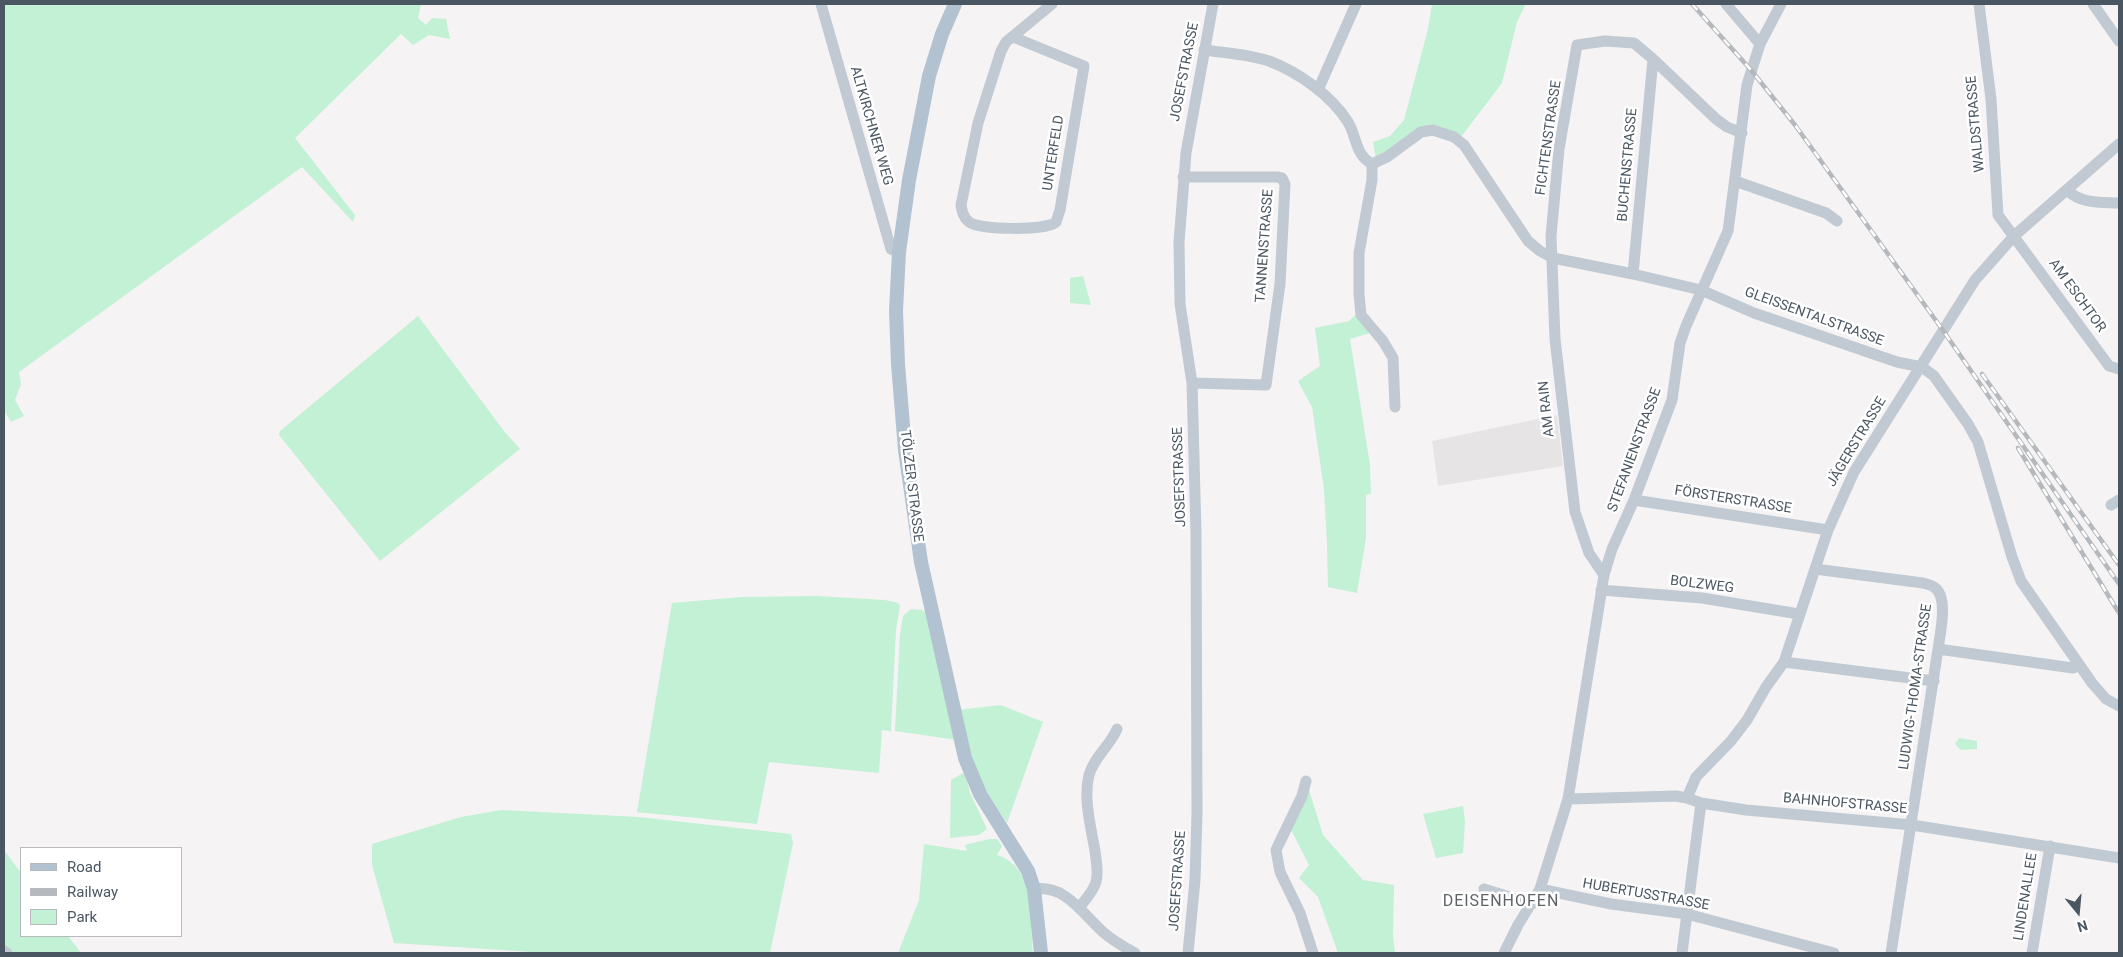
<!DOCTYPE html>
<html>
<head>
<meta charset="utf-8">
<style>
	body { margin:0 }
	#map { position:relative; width:2123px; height:957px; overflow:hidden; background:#f5f3f3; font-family:Roboto,sans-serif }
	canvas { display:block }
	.frame { position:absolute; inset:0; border:5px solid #4a5661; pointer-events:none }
	.legend { position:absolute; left:20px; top:847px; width:162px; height:90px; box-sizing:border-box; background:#fff; border:1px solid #b7bbc0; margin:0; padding:6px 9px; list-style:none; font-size:15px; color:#4a5661 }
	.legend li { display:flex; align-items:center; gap:10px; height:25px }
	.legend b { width:25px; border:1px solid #b7bbc0 }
	.north { position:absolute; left:2053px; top:887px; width:50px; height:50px; -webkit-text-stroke:4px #fff; paint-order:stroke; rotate:163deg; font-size:14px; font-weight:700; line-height:20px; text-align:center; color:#4a5661 }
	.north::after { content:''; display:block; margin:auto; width:18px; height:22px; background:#4a5661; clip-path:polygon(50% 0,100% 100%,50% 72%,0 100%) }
</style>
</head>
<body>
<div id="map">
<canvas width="2123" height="957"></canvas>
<div class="frame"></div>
<ul class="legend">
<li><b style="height:6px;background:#b3c2d1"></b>Road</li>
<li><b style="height:6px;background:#b5b8bd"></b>Railway</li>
<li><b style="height:14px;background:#c3f1d5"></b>Park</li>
</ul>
<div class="north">N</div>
</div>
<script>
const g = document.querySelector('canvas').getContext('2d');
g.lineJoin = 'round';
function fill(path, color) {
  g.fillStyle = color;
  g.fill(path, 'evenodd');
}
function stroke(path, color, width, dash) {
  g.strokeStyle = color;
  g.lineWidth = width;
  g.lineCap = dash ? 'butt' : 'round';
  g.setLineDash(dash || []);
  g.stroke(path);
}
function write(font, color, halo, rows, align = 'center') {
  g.font = font + ' Roboto,sans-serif';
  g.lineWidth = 5;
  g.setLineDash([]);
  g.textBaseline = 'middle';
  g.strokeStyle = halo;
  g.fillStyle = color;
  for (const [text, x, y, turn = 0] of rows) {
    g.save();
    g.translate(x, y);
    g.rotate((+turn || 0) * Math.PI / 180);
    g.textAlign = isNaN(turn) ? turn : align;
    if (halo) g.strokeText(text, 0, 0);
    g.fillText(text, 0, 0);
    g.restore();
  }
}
fill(new Path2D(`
	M1557 415 1563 466 1438 486 1432 441Z`), '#e6e4e5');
fill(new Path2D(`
	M4 4H421L418 18 426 25 432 18 446 19 450 39 429 35 413 45 401 34 295 138 355 215 353 222 302 167 19 372 21 384 15 400 24 416 11 422 4 410Z
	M1432 4H1526L1517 22 1502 83 1461 137 1432 127 1376 160 1373 142 1390 136 1404 120 1428 29Z
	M1083 276 1091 305 1070 303V278Z
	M1355 315 1370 333 1350 339 1370 465 1371 494 1366 495V538L1357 593 1328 587 1327 543 1324 489 1312 407 1298 381 1320 366 1315 328 1349 321Z
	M418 316 504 431 520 449 380 561 279 435 280 431Z
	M817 596 885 600 898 603 900 606 896 630 891 731 882 730 879 773 769 762 757 824 637 812 672 603 742 597Z
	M911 609 922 610 928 614 957 740 895 731 900 634 903 616Z
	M1001 705 1043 722 1007 823 974 772 958 710Z
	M1959 738 1977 741V749L1961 750 1955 744Z
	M965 772 970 793 987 829 979 835 950 838 951 780Z
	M1309 790 1323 835 1363 880 1394 885 1393 936 1395 953H1338L1318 897 1299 878 1309 865 1290 828Z
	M1463 806 1465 821 1463 853 1436 858 1423 814Z
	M501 810 639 817 791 834 793 843 770 953H548L394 943 372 865V844L461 817Z
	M989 839H997L1002 846 997 855C1037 868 1030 919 1033 953H898L919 900 924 844 967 851 965 845Z
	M4 850 21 873V936H68L81 953H11L4 946Z`), '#c3f1d5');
stroke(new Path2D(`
	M821 4 891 249 899 252
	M1726 4 1760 44
	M1979 4 1991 99 1998 215 2109 366 2119 369
	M2093 4 2119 41
	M1013 37 1084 66 1060 210 1056 222C1047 231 979 230 969 222 963 217 962 211 961 205L978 123 1001 51 1006 42 1052 4
	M1204 50C1226 53 1248 54 1269 61 1298 72 1331 95 1348 122 1357 137 1355 155 1372 164
	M1318 90 1356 4
	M1372 164 1387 157 1421 132 1433 130 1454 137 1464 145 1528 241 1540 251 1553 258 1633 274 1701 290 1754 313 1897 362 1922 367 1934 376 1968 424 1978 442 2012 557 2021 581 2092 683 2106 699 2119 706
	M1372 164V180L1359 253V294L1361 315 1383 341 1393 358 1395 407
	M1183 177H1277L1282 178 1285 184 1280 284 1266 385 1192 383
	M1735 181 1826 213 1837 221
	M2067 190C2081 204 2100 202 2119 203
	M1633 274 1653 59
	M1634 500 1828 530
	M2111 505 2119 500
	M1815 569 1923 583C1926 584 1931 585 1934 587 1949 596 1940 634 1938 649L1891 953
	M1604 575 1589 553 1575 512 1555 339 1551 236 1559 149 1577 45 1605 41 1634 43 1653 59 1716 119 1727 127 1742 133
	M1601 590 1702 598 1799 614
	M1938 649 2073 668 2079 665
	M1784 662 1934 681
	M1306 781 1302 796 1276 850 1280 872 1300 913 1313 953
	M1687 798 1696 777 1731 741 1747 720 1766 687 1784 662 1828 530 1854 472 1975 280 2014 236 2119 144
	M1568 799 1676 796 1687 798 1701 803 1746 810 1912 825 2119 858
	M1034 889C1066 885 1081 912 1103 932 1112 940 1124 947 1135 953
	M1484 889 1532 904
	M1540 889 1611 904 1687 914 1834 953
	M1079 908C1085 900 1093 892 1096 882 1099 872 1096 861 1095 851 1091 827 1083 799 1089 775 1094 757 1110 746 1117 729
	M4 951 7 953
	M1188 953 1195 880 1197 813 1196 533 1192 383 1180 304 1179 242 1186 153 1213 4
	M1504 953 1518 925 1540 889 1568 799 1604 575 1612 549 1634 500 1672 400 1680 343 1686 326 1728 231 1747 85 1760 44 1781 4
	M1682 953 1701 803
	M2032 953 2050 846`), '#c1cad2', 11);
stroke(new Path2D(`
	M955 4 942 34 929 76 909 180 899 252 896 311 898 364 905 450 921 562 965 758 980 794 1028 871 1034 889 1041 953`), '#b3c2d1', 14);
const rail = new Path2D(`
	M1692 4 1751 70 1795 125 1942 329 2119 584
	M1982 374 2119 565
	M2018 448 2119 613`);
stroke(rail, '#b5b8bd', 4.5);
stroke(rail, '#fff', 2.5, [8]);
write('14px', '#4a5661', '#fff', [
	["JOSEFSTRASSE",1185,72,-79],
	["WALDSTRASSE",1976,124,-95],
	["ALTKIRCHNER WEG",871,126,74],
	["FICHTENSTRASSE",1549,138,-82],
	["UNTERFELD",1054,153,-81],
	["BUCHENSTRASSE",1628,165,-85],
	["TANNENSTRASSE",1265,246,-86],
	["AM ESCHTOR",2077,296,54],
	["GLEISSENTALSTRASSE",1814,317,20],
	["AM RAIN",1547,409,-96],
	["JÄGERSTRASSE",1857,442,-59],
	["STEFANIENSTRASSE",1635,450,-70],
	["JOSEFSTRASSE",1180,477,-92],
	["TÖLZER STRASSE",911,486,83],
	["FÖRSTERSTRASSE",1733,500,9],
	["BOLZWEG",1702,585,7],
	["LUDWIG-THOMA-STRASSE",1916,687,-82],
	["BAHNHOFSTRASSE",1845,804,5],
	["JOSEFSTRASSE",1178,881,-86],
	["HUBERTUSSTRASSE",1646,895,10],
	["LINDENALLEE",2026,897,-81]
]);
g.letterSpacing = '1px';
write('16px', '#5f6368', '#fff', [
	["DEISENHOFEN",1501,902]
]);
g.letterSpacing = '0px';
</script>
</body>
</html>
